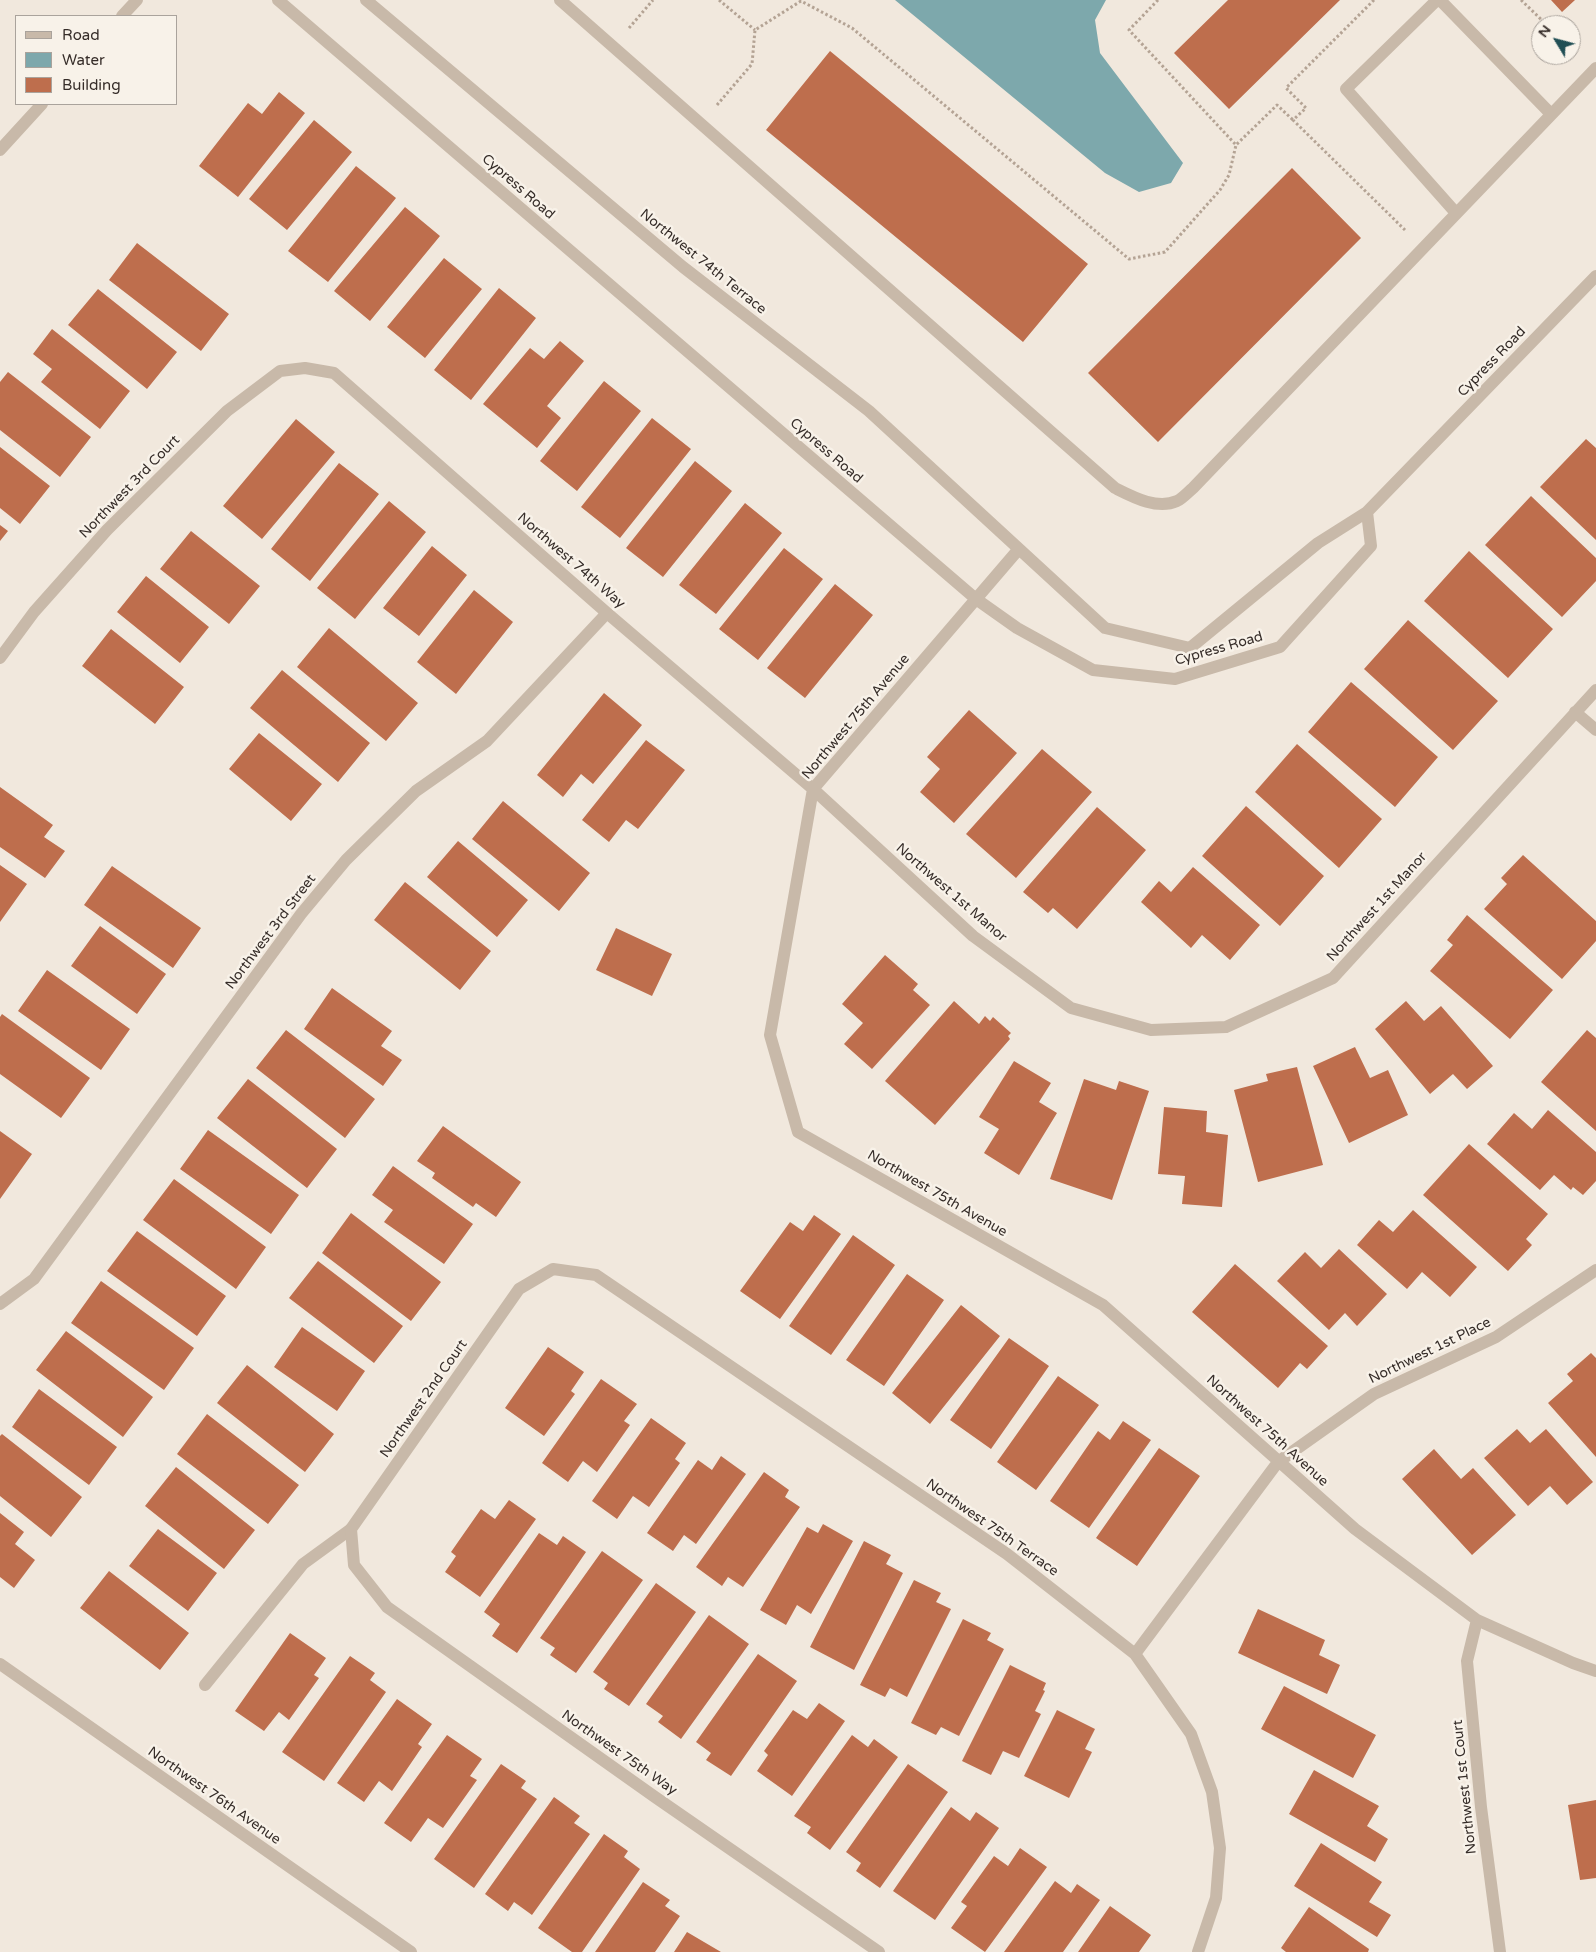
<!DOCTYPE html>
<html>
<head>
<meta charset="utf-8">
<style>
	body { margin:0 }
	#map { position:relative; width:1596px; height:1952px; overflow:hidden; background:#f1e8dd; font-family:"Varela Round",sans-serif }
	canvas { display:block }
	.legend { position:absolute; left:15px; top:15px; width:162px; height:90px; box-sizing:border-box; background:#f8f2e9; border:1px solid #aaa39c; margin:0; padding:6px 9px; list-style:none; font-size:15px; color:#362d29 }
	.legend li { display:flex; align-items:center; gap:10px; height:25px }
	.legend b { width:25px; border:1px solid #aaa39c }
	.north { position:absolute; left:1531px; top:15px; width:50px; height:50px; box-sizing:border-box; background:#f8f2e9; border:1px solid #aaa39c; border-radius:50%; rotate:307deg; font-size:14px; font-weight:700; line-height:20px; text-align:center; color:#362d29 }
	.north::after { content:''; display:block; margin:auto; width:18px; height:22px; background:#214f55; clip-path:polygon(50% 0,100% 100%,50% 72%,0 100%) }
</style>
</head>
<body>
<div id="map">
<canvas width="1596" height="1952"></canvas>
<ul class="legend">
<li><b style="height:6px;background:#c8b9a9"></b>Road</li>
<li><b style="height:14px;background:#7da8ac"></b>Water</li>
<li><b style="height:14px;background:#be6e4d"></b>Building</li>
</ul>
<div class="north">N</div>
</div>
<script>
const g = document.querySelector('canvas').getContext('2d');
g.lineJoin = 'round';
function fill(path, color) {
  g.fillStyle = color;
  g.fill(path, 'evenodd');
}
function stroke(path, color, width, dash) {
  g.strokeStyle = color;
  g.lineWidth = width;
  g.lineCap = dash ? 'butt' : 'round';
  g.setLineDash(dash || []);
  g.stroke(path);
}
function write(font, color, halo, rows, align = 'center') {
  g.font = font + ' "Varela Round",sans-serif';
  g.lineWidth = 5;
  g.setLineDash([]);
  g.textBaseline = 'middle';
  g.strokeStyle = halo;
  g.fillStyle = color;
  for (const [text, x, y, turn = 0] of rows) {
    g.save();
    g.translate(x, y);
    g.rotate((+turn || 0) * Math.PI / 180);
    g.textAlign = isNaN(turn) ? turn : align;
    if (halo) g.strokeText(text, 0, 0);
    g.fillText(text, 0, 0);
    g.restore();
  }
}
fill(new Path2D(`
	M895 0H1106L1095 20 1100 53 1183 163 1171 183 1139 192 1105 173Z`), '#7da8ac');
fill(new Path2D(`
	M1228 0H1340L1229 109 1174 53Z
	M1551 0H1575L1562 12Z
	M830 51 1088 264 1023 342 766 130Z
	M279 92 305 113 238 197 199 166 248 103 262 114Z
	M314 120 352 152 287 230 249 199Z
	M356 166 396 198 328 282 288 251Z
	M1292 168 1361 238 1158 442 1088 373Z
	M405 207 440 236 370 321 334 291Z
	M137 243 229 314 201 351 109 280Z
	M444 258 482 289 425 358 387 327Z
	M499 288 536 318 471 400 434 370Z
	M98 289 177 352 147 389 68 325Z
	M52 329 130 391 100 429 41 382 52 369 33 354Z
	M560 341 584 361 547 406 561 418 537 448 483 404 530 348 544 359Z
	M8 372 91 437 60 477 0 430V382Z
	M604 381 641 411 577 491 540 461Z
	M652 418 691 449 620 538 581 507Z
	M296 419 335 452 262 539 223 506Z
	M1586 439 1596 448V540L1540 487Z
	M0 447 50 486 20 524 0 508Z
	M695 461 732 491 663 577 626 548Z
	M339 463 379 494 310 581 271 549Z
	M1531 496 1596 558V581L1562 617 1485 545Z
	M389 501 426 532 355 619 317 588Z
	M745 503 782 533 716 614 679 585Z
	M0 525 8 531 0 541Z
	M191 531 260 586 229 624 160 569Z
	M432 546 467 575 419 636 383 608Z
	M784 548 823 579 758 660 719 629Z
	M1469 551 1553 629 1508 678 1424 601Z
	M146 576 209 627 180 663 117 612Z
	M835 584 873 615 805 698 767 668Z
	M474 590 513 622 456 694 417 662Z
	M1408 620 1498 701 1453 750 1364 669Z
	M329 628 418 703 386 741 297 667Z
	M111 629 184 687 155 724 82 666Z
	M282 670 370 743 338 782 250 708Z
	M1351 682 1438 757 1395 807 1308 732Z
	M604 693 642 725 593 784 581 774 563 797 537 775Z
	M969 710 1017 753 954 823 920 792 940 769 927 757Z
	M259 733 322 784 291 821 229 769Z
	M646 740 685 770 638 829 626 820 609 842 582 820Z
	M1297 744 1382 819 1339 868 1255 792Z
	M1042 749 1092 792 1016 878 966 834Z
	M0 787 53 825 44 837 65 851 45 878 0 847Z
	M503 801 590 873 559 911 472 839Z
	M1246 806 1324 876 1280 926 1202 856Z
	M1097 807 1146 850 1077 929 1053 908 1048 913 1023 892Z
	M458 841 528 900 497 937 427 877Z
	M1523 855 1596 921V941L1562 979 1484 909 1507 884 1501 878Z
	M0 865 27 884 0 922Z
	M112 866 201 928 173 968 84 905Z
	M1193 867 1260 925 1230 960 1202 935 1191 948 1141 902 1159 881 1171 892Z
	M405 882 491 951 460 990 374 920Z
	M1467 915 1553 990 1510 1039 1430 971 1453 945 1447 940Z
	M100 926 166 974 137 1014 71 966Z
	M616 928 672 954 652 996 596 970Z
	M885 955 918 984 913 990 930 1005 872 1069 844 1044 863 1023 842 1004Z
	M47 970 130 1029 101 1070 18 1011Z
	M332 988 392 1031 381 1046 402 1060 383 1086 304 1029Z
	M954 1001 979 1024 985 1016 990 1021 993 1017 1011 1033 1008 1036 1010 1039 935 1125 885 1081Z
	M1406 1001 1424 1021 1441 1006 1493 1066 1467 1089 1453 1074 1430 1094 1375 1029Z
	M2 1014 90 1078 61 1118 0 1074V1017Z
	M286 1030 375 1099 345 1138 256 1068Z
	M1587 1030 1596 1038V1131L1541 1082Z
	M1355 1047 1370 1078 1388 1070 1408 1115 1349 1143 1313 1066Z
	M1014 1061 1051 1083 1039 1102 1057 1113 1019 1175 984 1153 999 1129 979 1117Z
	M1297 1067 1323 1165 1258 1182 1234 1090 1268 1081 1266 1074Z
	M248 1079 337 1149 307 1188 217 1118Z
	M1084 1079 1116 1090 1119 1081 1149 1091 1112 1200 1050 1179Z
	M1164 1107 1207 1111 1206 1132 1228 1135 1222 1207 1182 1204 1185 1176 1158 1174Z
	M1548 1110 1596 1152V1181L1583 1195 1573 1187 1571 1190 1554 1175 1540 1190 1487 1144 1514 1113 1532 1129Z
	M443 1126 521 1182 496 1217 476 1203 473 1207 432 1178 435 1173 417 1161Z
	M208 1130 299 1195 271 1234 180 1169Z
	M0 1131 32 1154 0 1199Z
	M1469 1144 1548 1214 1526 1239 1532 1245 1508 1271 1423 1195Z
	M393 1166 473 1224 444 1264 384 1222 393 1210 372 1195Z
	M174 1179 266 1247 236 1289 143 1220Z
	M1413 1210 1477 1267 1450 1297 1422 1272 1407 1289 1357 1245 1379 1220 1393 1232Z
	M351 1213 441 1282 411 1321 322 1253Z
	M814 1215 841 1234 780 1319 740 1291 790 1222 803 1231Z
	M137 1231 226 1296 197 1336 107 1271Z
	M853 1235 895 1265 831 1355 789 1326Z
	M1339 1249 1387 1294 1357 1326 1345 1313 1329 1330 1277 1281 1305 1252 1321 1268Z
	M318 1261 403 1326 374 1363 289 1298Z
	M1235 1264 1328 1346 1307 1369 1300 1363 1278 1388 1192 1312Z
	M907 1274 944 1300 884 1386 846 1360Z
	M101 1281 194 1348 164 1390 71 1323Z
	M961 1305 1000 1336 930 1424 892 1393Z
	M302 1327 365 1371 337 1411 274 1367Z
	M66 1331 153 1397 123 1437 36 1370Z
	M1009 1338 1049 1366 991 1449 950 1420Z
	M548 1347 584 1372 571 1391 575 1394 544 1436 505 1408Z
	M1591 1353 1596 1358V1457L1548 1403 1573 1381 1567 1374Z
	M247 1365 334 1434 305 1472 217 1403Z
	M1058 1376 1099 1405 1036 1490 997 1462Z
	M601 1379 637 1404 624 1421 630 1425 597 1472 583 1461 568 1482 542 1463Z
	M39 1389 117 1447 89 1485 12 1427Z
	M207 1414 299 1485 268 1524 177 1454Z
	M651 1418 686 1443 675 1459 680 1463 649 1507 633 1496 617 1519 592 1501Z
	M1123 1421 1151 1440 1089 1528 1050 1501 1098 1431 1110 1440Z
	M1517 1429 1530 1443 1546 1429 1593 1482 1567 1505 1550 1486 1528 1506 1484 1458Z
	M2 1434 82 1497 51 1537 0 1496V1436Z
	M1159 1448 1200 1476 1137 1566 1096 1538Z
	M1434 1449 1461 1479 1473 1468 1516 1515 1472 1555 1402 1479Z
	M721 1456 746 1474 696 1544 684 1535 673 1551 647 1533 698 1460 712 1470Z
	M176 1467 255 1530 224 1569 145 1506Z
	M764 1472 789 1490 785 1497 800 1507 743 1587 728 1577 722 1586 696 1567Z
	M509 1500 536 1519 480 1597 445 1572 456 1556 451 1552 481 1509 495 1519Z
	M0 1513 24 1532 15 1544 35 1560 14 1588 0 1577Z
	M823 1524 853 1541 811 1614 797 1605 786 1625 760 1610 807 1527 818 1533Z
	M158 1529 217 1573 188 1611 129 1566Z
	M539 1533 557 1545 563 1536 586 1552 517 1653 492 1636 500 1624 484 1612Z
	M864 1541 891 1555 886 1564 903 1573 854 1670 810 1647Z
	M602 1551 643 1580 576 1673 550 1655 555 1648 540 1638Z
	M109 1571 189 1633 160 1670 80 1608Z
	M914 1580 941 1593 936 1602 951 1609 907 1697 890 1688 885 1697 860 1685Z
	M656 1583 696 1612 629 1706 604 1689 608 1683 593 1672Z
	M1258 1609 1325 1640 1319 1655 1340 1665 1327 1694 1238 1653Z
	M709 1615 749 1644 681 1739 658 1722 663 1716 646 1704Z
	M963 1619 991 1633 987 1640 1004 1649 959 1736 941 1727 936 1735 911 1723Z
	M290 1633 326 1658 314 1675 319 1678 289 1720 279 1712 264 1731 235 1711Z
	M758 1654 797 1681 731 1776 706 1760 711 1753 696 1742Z
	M350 1656 375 1673 370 1680 386 1692 324 1781 282 1752Z
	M1010 1665 1046 1683 1043 1690 1045 1691 1035 1711 1041 1714 1019 1758 1003 1751 991 1775 962 1761Z
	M1284 1686 1376 1735 1353 1778 1261 1729Z
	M397 1699 432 1724 418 1744 422 1747 392 1791 379 1781 364 1802 337 1783Z
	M819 1703 845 1721 792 1796 757 1771 768 1755 764 1751 793 1710 807 1719Z
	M1057 1710 1095 1729 1085 1749 1092 1752 1069 1798 1024 1776Z
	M447 1735 482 1759 470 1776 477 1780 443 1828 428 1818 411 1842 384 1823Z
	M852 1735 868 1747 874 1739 898 1757 830 1850 807 1833 811 1827 794 1816Z
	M501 1764 526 1781 521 1788 537 1799 474 1888 434 1859Z
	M908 1764 948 1792 880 1888 856 1871 861 1863 846 1852Z
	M1314 1770 1379 1806 1367 1826 1388 1839 1375 1862 1289 1814Z
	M554 1797 580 1816 574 1823 590 1834 532 1915 514 1902 508 1911 485 1894Z
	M1596 1800V1878L1580 1880 1568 1805Z
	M951 1807 970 1821 976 1812 999 1828 935 1920 893 1891Z
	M604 1834 628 1851 624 1857 640 1869 582 1952H572L538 1928Z
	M1321 1843 1382 1882 1369 1902 1391 1915 1377 1937 1294 1886Z
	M1020 1848 1047 1867 985 1952 951 1928 967 1906 961 1902 994 1856 1008 1866Z
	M1055 1881 1071 1893 1077 1884 1100 1900 1063 1952H1004Z
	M643 1882 670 1900 665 1906 680 1916 655 1952H595Z
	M1110 1906 1151 1935 1139 1952H1078Z
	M1309 1907 1369 1949 1368 1952H1286L1281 1948Z
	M687 1932 721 1952H674Z`), '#be6e4d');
stroke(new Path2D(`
	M719 0 755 30
	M1158 0 1129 30 1236 145 1277 105 1293 120
	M1374 0 1286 88 1306 108 1293 120 1405 230
	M1521 0 1547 25
	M629 28 653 0
	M717 105 752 64 755 30 801 1 852 28 1129 259 1165 252 1220 190 1229 175 1236 145`), '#b4a394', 3, [2.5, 2.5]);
stroke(new Path2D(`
	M560 0 1115 488C1133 497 1157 510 1177 501 1183 498 1188 492 1193 488L1596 68
	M1437 0 1346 89 1456 213
	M1440 0 1551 114
	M205 1685 303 1564 351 1529`), '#c8b9a9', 12);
stroke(new Path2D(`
	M278 0 976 599 1017 628 1093 670 1175 679 1280 647 1371 546 1367 512
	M366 0 683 267 869 411 1105 628 1190 648 1318 543 1367 512 1596 276
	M122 16 137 0
	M0 150 42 104
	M1018 550 813 789 770 1035 798 1132 1103 1305 1355 1529 1477 1620 1573 1663 1596 1671
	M0 658 34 612 107 530 227 411 280 371 305 368 334 373 607 613 813 789 973 936 1071 1008 1151 1030 1226 1027 1333 978 1596 690
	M1575 712 1596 730
	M0 1304 34 1279 301 914 346 860 416 791 487 741 607 613
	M1477 1620 1467 1661 1481 1807 1500 1952
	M1135 1654 1278 1462 1374 1394 1496 1337 1596 1270
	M0 1664 411 1952
	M879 1952 655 1797 387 1607 354 1565 351 1529 519 1289 553 1269 596 1275 1007 1554 1135 1654 1191 1734 1212 1792 1220 1848 1216 1898 1198 1952`), '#c8b9a9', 12);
write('14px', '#362d29', '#f8f2e9', [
	["Cypress Road",518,187,41],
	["Northwest 74th Terrace",703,262,39],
	["Cypress Road",1492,362,-46],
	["Cypress Road",826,451,41],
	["Northwest 3rd Court",130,487,-46],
	["Northwest 74th Way",571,561,41],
	["Cypress Road",1219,649,-16],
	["Northwest 75th Avenue",856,717,-50],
	["Northwest 1st Manor",951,893,41],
	["Northwest 1st Manor",1377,907,-48],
	["Northwest 3rd Street",271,932,-53],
	["Northwest 75th Avenue",937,1194,30],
	["Northwest 1st Place",1430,1351,-26],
	["Northwest 2nd Court",424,1399,-55],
	["Northwest 75th Avenue",1267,1431,42],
	["Northwest 75th Terrace",992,1528,35],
	["Northwest 75th Way",619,1753,35],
	["Northwest 1st Court",1465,1787,-96],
	["Northwest 76th Avenue",214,1796,35]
]);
</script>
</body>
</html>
